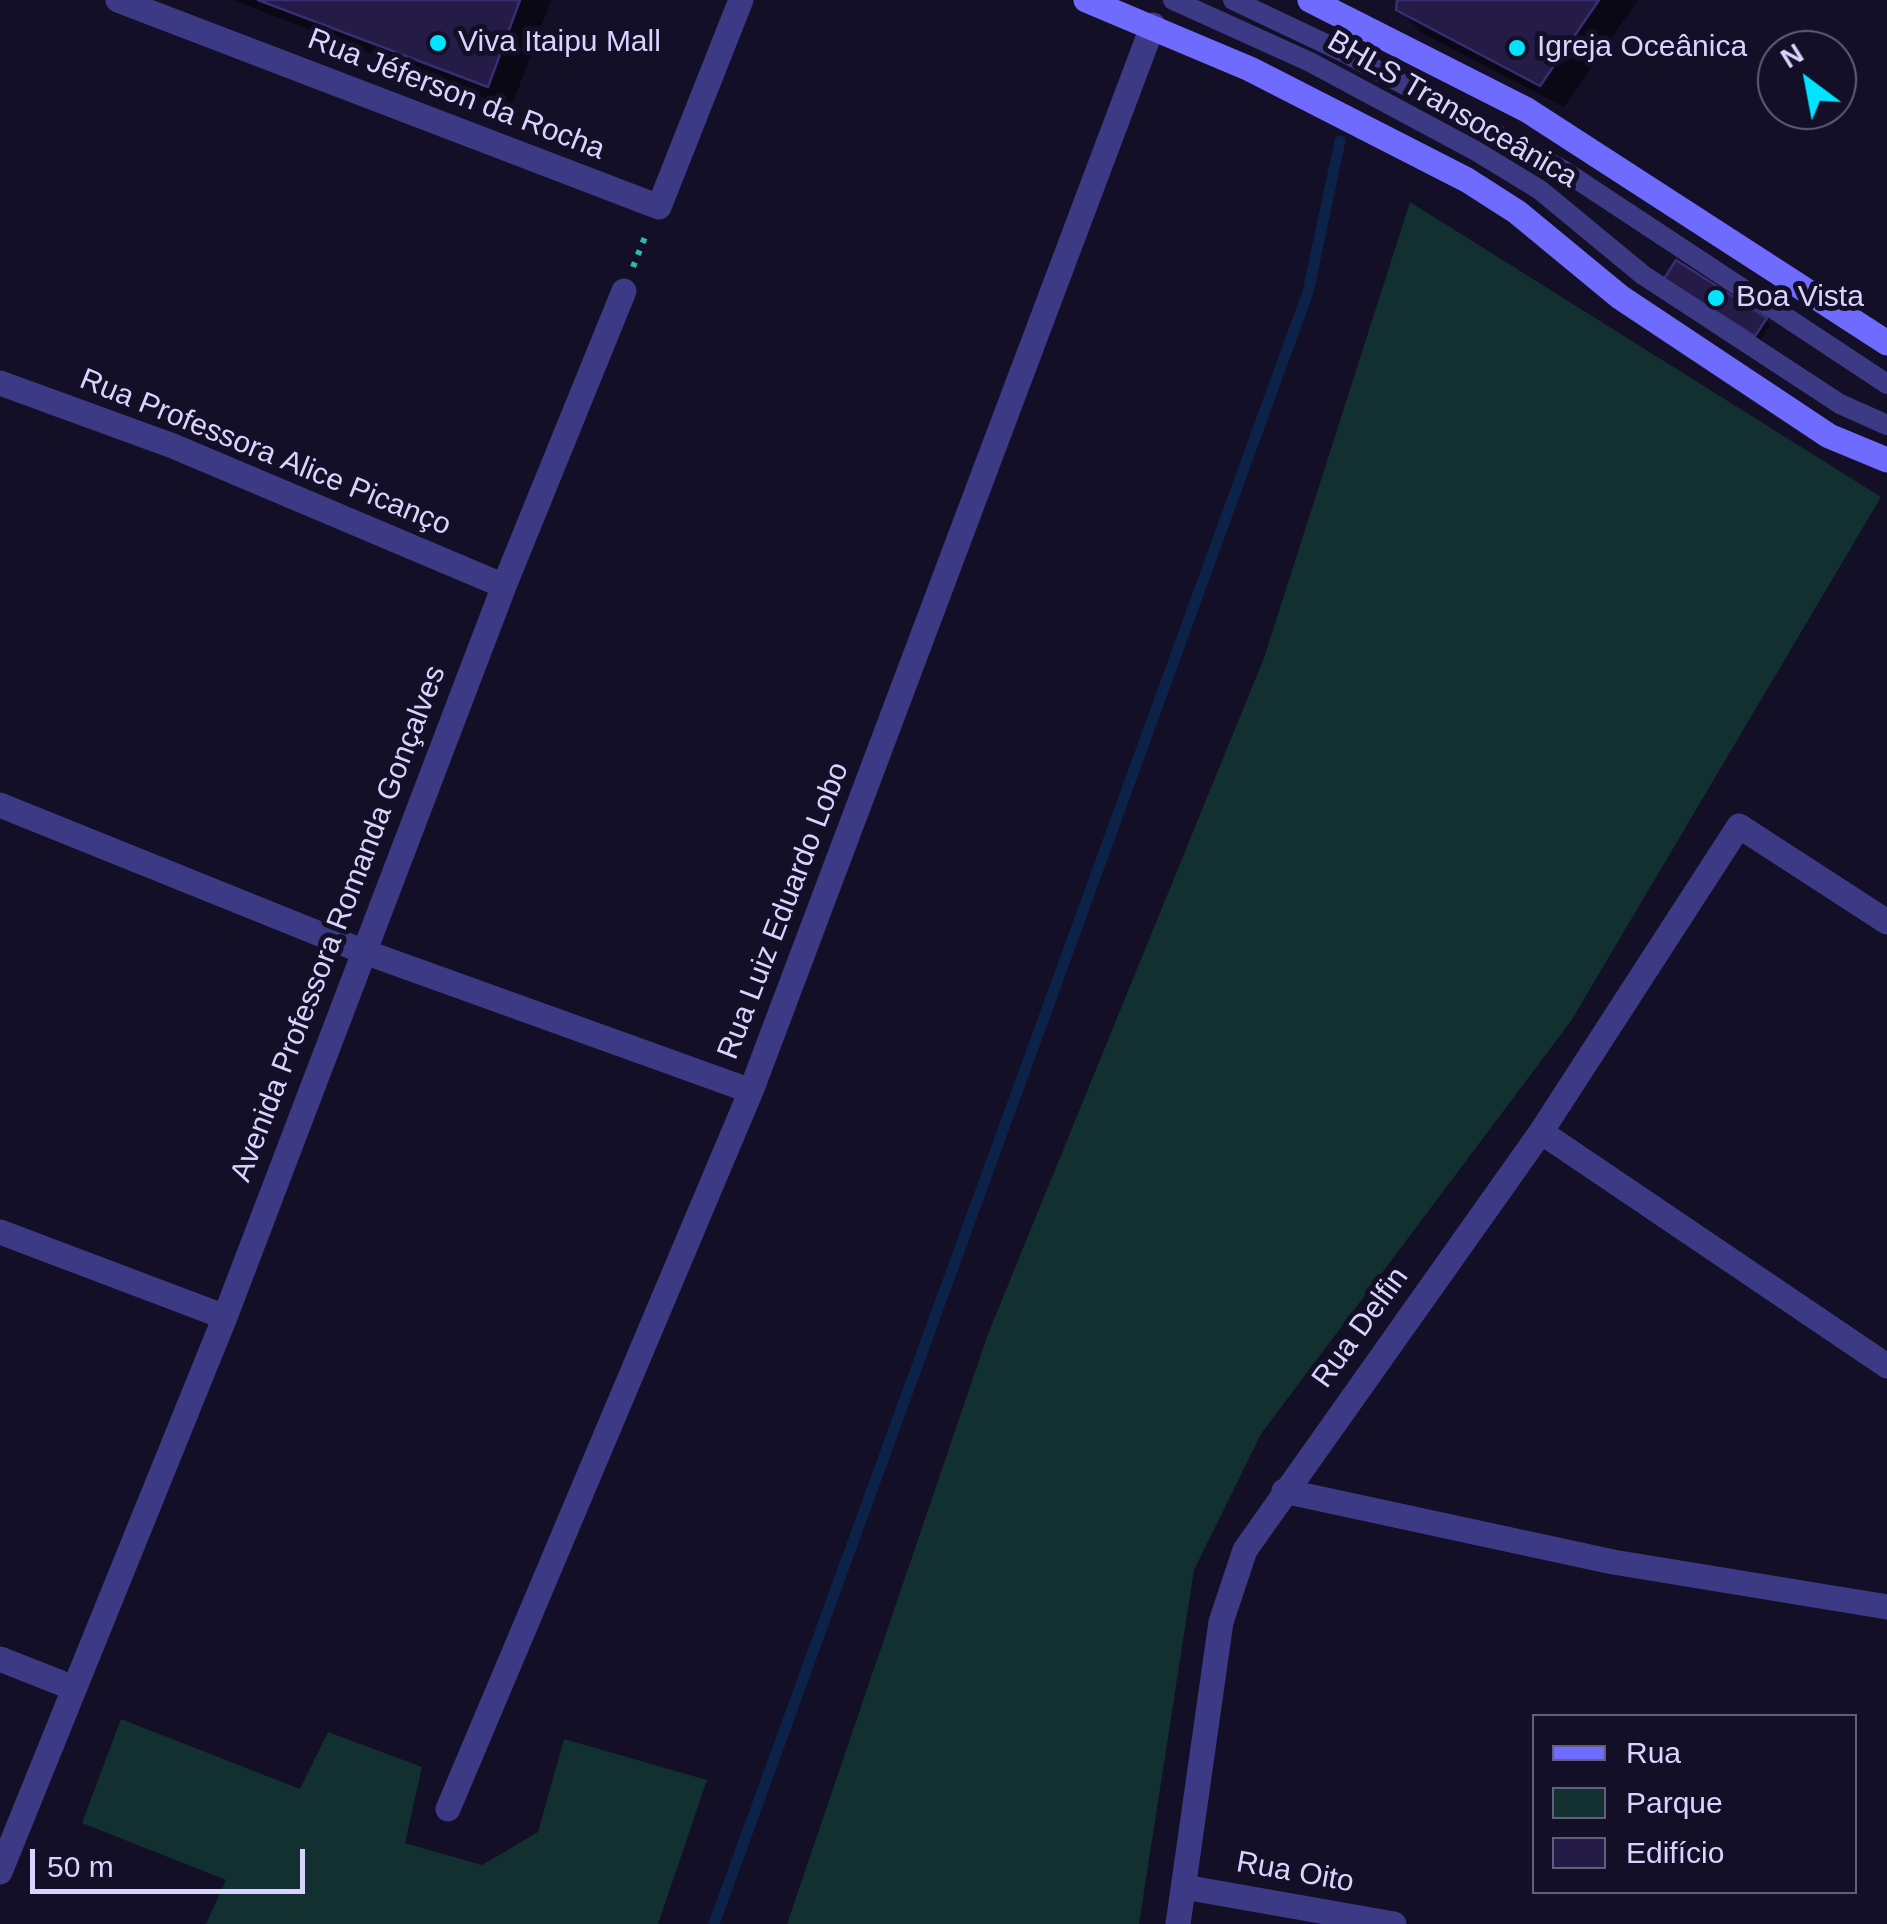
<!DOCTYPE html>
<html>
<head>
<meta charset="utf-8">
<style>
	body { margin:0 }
	#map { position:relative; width:1887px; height:1924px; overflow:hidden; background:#130f26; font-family:Helvetica,sans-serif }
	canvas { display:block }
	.legend { position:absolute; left:1532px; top:1714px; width:325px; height:180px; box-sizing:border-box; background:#130f26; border:2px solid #625e7d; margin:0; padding:12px 18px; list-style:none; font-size:30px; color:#d9d4ff }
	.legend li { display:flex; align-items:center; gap:20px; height:50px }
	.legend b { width:50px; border:2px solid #625e7d }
	.north { position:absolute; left:1757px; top:30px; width:100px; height:100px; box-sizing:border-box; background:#130f26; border:2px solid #625e7d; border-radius:50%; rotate:328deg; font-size:28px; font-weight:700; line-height:40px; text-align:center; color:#d9d4ff }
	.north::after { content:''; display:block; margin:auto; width:35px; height:45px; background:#00e5ff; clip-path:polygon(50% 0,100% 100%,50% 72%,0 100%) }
	.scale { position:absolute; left:30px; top:1849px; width:275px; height:45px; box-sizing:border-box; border:5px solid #d9d4ff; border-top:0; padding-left:12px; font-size:30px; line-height:35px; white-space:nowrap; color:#d9d4ff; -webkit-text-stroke:8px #130f26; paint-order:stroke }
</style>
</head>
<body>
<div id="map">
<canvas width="1887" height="1924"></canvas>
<ul class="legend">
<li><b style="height:12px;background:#6f6bff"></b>Rua</li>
<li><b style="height:28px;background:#12302f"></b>Parque</li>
<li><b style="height:28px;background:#241b47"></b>Edifício</li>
</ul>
<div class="north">N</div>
<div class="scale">50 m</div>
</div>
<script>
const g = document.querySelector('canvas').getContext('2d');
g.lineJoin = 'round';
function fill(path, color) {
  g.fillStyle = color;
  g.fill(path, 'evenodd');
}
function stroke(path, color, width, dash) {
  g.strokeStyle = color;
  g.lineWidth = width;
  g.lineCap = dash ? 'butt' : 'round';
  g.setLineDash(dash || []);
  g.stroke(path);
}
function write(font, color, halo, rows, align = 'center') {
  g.font = font + ' Helvetica,sans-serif';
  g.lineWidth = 10;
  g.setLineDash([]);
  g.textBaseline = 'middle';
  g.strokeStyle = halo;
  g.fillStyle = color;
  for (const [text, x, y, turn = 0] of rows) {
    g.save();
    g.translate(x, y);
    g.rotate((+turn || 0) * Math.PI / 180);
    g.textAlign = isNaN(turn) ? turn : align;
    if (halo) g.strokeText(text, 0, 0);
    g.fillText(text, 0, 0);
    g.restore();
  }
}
fill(new Path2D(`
	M1410 202 1881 497 1571 1021 1261 1434 1194 1570 1139 1924H787L988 1334 1264 658Z
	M121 1719 300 1789 328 1732 422 1767 405 1843 482 1865 538 1832 564 1739 707 1780 658 1924H206L226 1880 82 1823Z`), '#12302f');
fill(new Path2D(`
	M233 0H551L511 108Z
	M1400 0H1638L1564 107 1422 33 1399 9Z
	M1677 263 1766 320 1770 325 1761 339 1672 283Z`), '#0007');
stroke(new Path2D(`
	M714 1924 1308 292 1340 141`), '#0c2248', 11);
const building = new Path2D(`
	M258 0H520L488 87Z
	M1397 0H1599L1540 86 1396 10Z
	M1676 260 1767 318 1755 336 1664 279Z`);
fill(building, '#241b47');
stroke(building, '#3b2d73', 2.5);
stroke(new Path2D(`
	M633 267 647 232`), '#2fb8b0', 6, [5, 8]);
stroke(new Path2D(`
	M1173 0 1310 62 1476 151 1540 190 1643 275 1840 404 1887 425
	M1233 0 1345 53 1563 170 1887 384`), '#3d3a85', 20);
stroke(new Path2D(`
	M0 383 173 446 504 586
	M0 805 362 951 751 1091
	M1541 1132 1887 1366
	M0 1232 225 1317
	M1284 1491 1613 1562 1887 1607
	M0 1659 71 1687
	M448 1809 751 1091 1153 25
	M0 1872 225 1317 504 586 624 291
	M1184 1887 1394 1924
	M1178 1924 1221 1622 1245 1550 1541 1132 1739 826 1887 922`), '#3d3a85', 25);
stroke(new Path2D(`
	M118 0 659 207 741 0`), '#3d3a85', 25);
stroke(new Path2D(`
	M1086 0 1250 69 1467 180 1517 212 1620 297 1829 436 1887 460
	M1310 0 1527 110 1887 343`), '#6f6bff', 25);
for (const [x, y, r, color] of [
	[438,43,10,"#00e5ff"],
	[1517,48,10,"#00e5ff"],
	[1716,298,10,"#00e5ff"]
]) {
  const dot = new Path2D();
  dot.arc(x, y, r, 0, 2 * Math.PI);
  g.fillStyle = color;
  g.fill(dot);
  stroke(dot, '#130f26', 4);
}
write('30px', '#d9d4ff', '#130f26', [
	["Viva Itaipu Mall",458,43],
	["Igreja Oceânica",1537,48],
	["Boa Vista",1736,298]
], 'left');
write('30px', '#d9d4ff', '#130f26', [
	["Rua Jéferson da Rocha",456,95,21],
	["BHLS Transoceânica",1452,110,30],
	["Rua Professora Alice Picanço",265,453,22],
	["Rua Luiz Eduardo Lobo",784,911,-69],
	["Avenida Professora Romanda Gonçalves",339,924,-69],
	["Rua Delfin",1361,1328,-54],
	["Rua Oito",1295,1873,10]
]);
</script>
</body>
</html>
